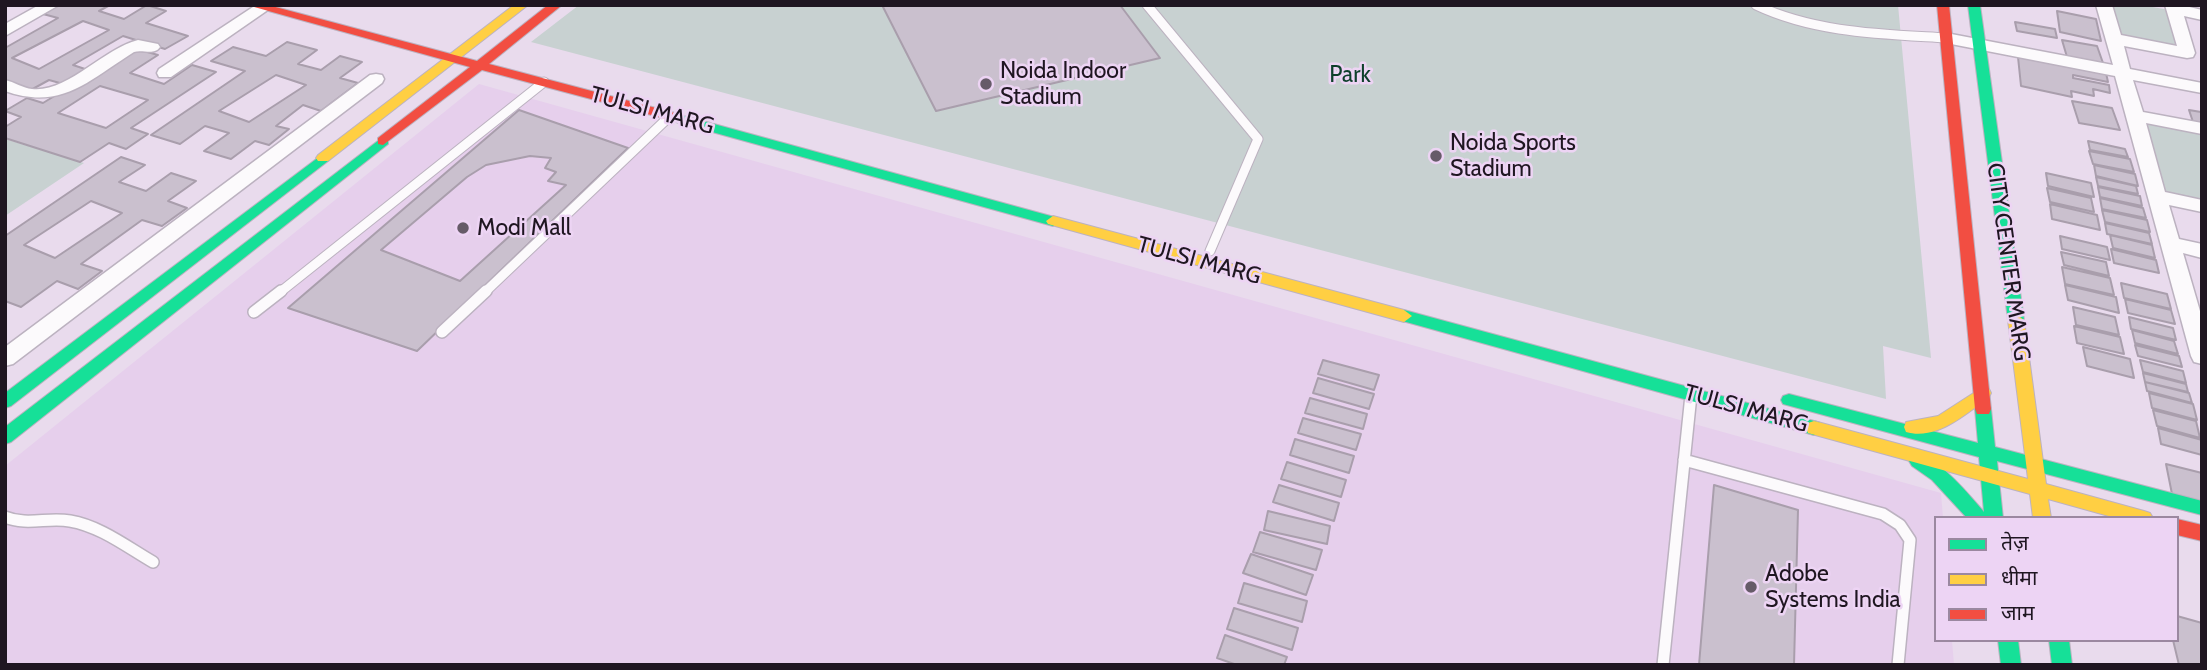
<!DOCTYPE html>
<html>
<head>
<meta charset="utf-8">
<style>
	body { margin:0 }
	#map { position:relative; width:2207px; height:670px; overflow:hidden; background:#e9dbed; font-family:Cabin,"Noto Sans Devanagari",sans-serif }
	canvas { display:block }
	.frame { position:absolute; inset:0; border:7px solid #1f1621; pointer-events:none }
	.legend { position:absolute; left:1934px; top:516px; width:245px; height:126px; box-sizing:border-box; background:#edd4f4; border:2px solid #9b88a0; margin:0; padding:9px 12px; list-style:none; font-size:21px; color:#1f1621 }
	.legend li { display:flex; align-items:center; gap:14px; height:35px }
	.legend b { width:35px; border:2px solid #9b88a0 }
</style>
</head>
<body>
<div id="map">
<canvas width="2207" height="670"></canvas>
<div class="frame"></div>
<ul class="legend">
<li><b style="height:9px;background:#16e098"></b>तेज़</li>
<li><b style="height:9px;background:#ffcf43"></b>धीमा</li>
<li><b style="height:9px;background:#f24e42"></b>जाम</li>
</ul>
</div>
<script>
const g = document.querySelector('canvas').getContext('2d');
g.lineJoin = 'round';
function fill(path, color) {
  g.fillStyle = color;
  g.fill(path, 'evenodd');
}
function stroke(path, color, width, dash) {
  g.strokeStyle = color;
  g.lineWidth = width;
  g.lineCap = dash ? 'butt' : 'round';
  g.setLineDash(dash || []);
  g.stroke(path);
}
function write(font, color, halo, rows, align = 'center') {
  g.font = font + ' Cabin,sans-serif';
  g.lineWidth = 5;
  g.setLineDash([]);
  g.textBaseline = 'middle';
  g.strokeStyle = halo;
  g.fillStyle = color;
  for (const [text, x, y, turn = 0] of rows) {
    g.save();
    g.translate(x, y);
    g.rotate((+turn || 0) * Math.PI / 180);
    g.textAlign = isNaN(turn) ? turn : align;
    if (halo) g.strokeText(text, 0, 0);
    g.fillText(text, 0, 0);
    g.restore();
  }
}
fill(new Path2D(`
	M479 84 1941 493 1943 518H1936V640H1952L1954 665H5V466Z`), '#e6cfec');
fill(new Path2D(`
	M579 5H1898L1931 358 1883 346 1886 399 531 42Z
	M2109 5H2142L2169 10 2182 50 2118 38Z
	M2146 121 2202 133V201L2166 194Z
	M5 139 84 163 5 216Z`), '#c8d1d1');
const building = new Path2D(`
	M59 5H110L99 11 124 19 147 5 166 11 146 23 188 36 165 49 123 36 73 65 91 71 67 85 49 80 29 91 5 82V48L58 18 43 14ZM83 21 109 30 39 69 12 58Z
	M882 5H1120L1160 58 936 111Z
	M2057 11 2096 19 2101 41 2060 32Z
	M2015 22 2055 29 2057 38 2017 31Z
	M2062 40 2097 46 2103 63 2067 57Z
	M287 42 317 50 298 64 321 70 340 56 362 62 340 78 358 83 321 111 303 105 276 126 289 129 269 145 255 141 231 159 204 151 229 133 205 126 180 144 151 135 245 71 211 61 233 47 266 56ZM276 75 306 85 249 122 219 111Z
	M133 48 158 55 130 73 164 84 192 65 216 72 131 128 148 134 126 149 109 143 80 162 5 138V127L21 117 5 111 27 98 43 103ZM100 86 148 100 106 128 58 113Z
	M2018 57 2106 73 2108 82 2073 75V78L2109 85 2110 93 2093 89 2094 96 2071 91 2072 97 2021 86Z
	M2072 101 2112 108 2120 130 2079 123Z
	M519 110 628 148 417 351 288 308Z
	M2189 110 2201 112 2202 126 2194 125Z
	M2088 141 2125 149 2128 157 2090 150Z
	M2089 151 2130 159 2134 172 2093 164Z
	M530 156 551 158 545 168 556 172 548 181 566 185 460 281 381 250 467 177 486 165Z
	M121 157 145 165 119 182 146 191 171 173 196 181 168 201 187 208 162 226 142 220 81 264 102 271 78 289 57 281 21 307 5 301V236ZM91 201 122 213 55 258 24 245Z
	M2094 165 2135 174 2138 186 2096 176Z
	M2046 173 2091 183 2094 197 2048 186Z
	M2096 177 2136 186 2138 194 2098 186Z
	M2098 187 2140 196 2142 206 2100 197Z
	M2047 188 2091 198 2094 212 2050 202Z
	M2100 198 2143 208 2146 218 2102 209Z
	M2050 204 2097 215 2100 230 2052 219Z
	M2102 210 2147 220 2150 232 2105 222Z
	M2105 223 2149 233 2152 244 2107 234Z
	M2110 235 2152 245 2155 258 2113 248Z
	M2060 236 2107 247 2110 260 2062 249Z
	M2111 249 2156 260 2159 273 2114 263Z
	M2061 252 2106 262 2109 276 2064 265Z
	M2062 267 2110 278 2114 295 2065 284Z
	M2121 283 2167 294 2171 309 2124 298Z
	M2065 285 2116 297 2119 313 2068 300Z
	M2125 299 2171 310 2175 324 2128 313Z
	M2073 307 2115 317 2119 335 2076 325Z
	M2129 317 2173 328 2176 340 2131 329Z
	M2074 326 2120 337 2124 354 2077 343Z
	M2132 330 2174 341 2178 354 2135 343Z
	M2135 345 2179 356 2182 367 2138 356Z
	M2083 347 2130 359 2134 378 2087 366Z
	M1323 360 1379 375 1374 390 1318 374Z
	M2140 360 2183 371 2186 383 2143 372Z
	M2143 373 2186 384 2188 392 2145 382Z
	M1318 378 1374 394 1369 409 1313 393Z
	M2145 382 2189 393 2192 403 2147 391Z
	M2149 393 2193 404 2197 420 2152 408Z
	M1310 398 1367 414 1363 429 1305 413Z
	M2153 410 2196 421 2200 438 2157 426Z
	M1303 418 1361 434 1356 450 1298 433Z
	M2158 428 2202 440V455L2161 444Z
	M1295 439 1354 456 1349 473 1290 455Z
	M1287 462 1346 480 1341 497 1281 479Z
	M2166 464 2202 473V502L2172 494Z
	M1279 485 1339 503 1334 521 1273 502Z
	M1714 485 1798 510 1794 665H1699Z
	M1268 511 1330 526 1327 544 1264 530Z
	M1260 532 1322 550 1316 570 1253 552Z
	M1251 554 1313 575 1306 595 1243 573Z
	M1244 583 1307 601 1302 622 1238 603Z
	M1234 608 1298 628 1292 650 1227 629Z
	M2177 616 2202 623V665H2179L2173 640H2177Z
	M1225 635 1287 657 1284 665H1237L1217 658Z`);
fill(building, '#cac0ce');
stroke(building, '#a99eac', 2);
const laneFar1 = new Path2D(`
	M1147 5 1258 139 1210 251
	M1756 5C1815 33 1882 34 1946 38
	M279 293 544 82
	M484 293 670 116`);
const lane = new Path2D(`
	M254 312 281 291
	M442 332 486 291
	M1684 460 1883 514 1900 525 1910 540 1898 665
	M5 517C27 526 48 517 70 521 100 526 127 547 153 562
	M1663 665 1691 395`);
const street = new Path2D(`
	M39 5H59L5 36V24Z
	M256 5H275L171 77H159L157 73 159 69Z
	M2096 5H2112L2121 35 2177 46 2165 5H2181L2202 10V20L2184 16 2195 53 2193 57 2187 58 2124 46 2130 69 2202 83V93L2133 80 2143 112 2202 123V134L2146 123 2165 192 2202 200V212L2169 205 2179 239 2202 244V258L2183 253 2202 318V364L2194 362 2191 356 2115 76 1946 43 1938 38 1946 33 2113 65Z
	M138 40 158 44 160 47C154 56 143 49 134 52 88 81 61 111 5 91V80C14 82 23 88 32 89 67 93 103 49 138 40Z
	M376 74 382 75 384 79 382 83 13 364 5 366V347L370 75Z`);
const fast = new Path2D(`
	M1968 5H1980L2024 320 2016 326 2008 320Z
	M670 112 1058 218 1060 221 1053 226 665 119 663 116Z
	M383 137 388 138V144L11 442 5 444V427Z
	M323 154 328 155 330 158 328 161 11 406 5 408V393Z
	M1404 310 1814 421 1820 423 1822 428 1820 433 1814 435 1399 320 1396 316Z
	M1789 394 1978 443 1975 409 1977 404H1989L1991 409 1995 447 2202 501V515L1997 461 2003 518H1967L1932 480 1912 466 1909 461 1912 456C1932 449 1971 497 1984 512L1979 457 1783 404 1781 400 1783 396Z
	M1998 640H2018L2021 665H2001Z
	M2049 640H2069L2072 665H2052Z`);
const slow = new Path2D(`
	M514 5H528L328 161H318L316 158 318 155Z
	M1053 216 1404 310 1412 316 1404 322 1048 224 1046 221Z
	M2016 314 2024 320 2046 484 2144 511 2150 513 2153 518H2116L2048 499 2051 518H2033L2030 494 1808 433 1806 428 1808 423 1814 421 2028 479 2008 320Z
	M1983 387 1989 389 1991 393 1989 397C1966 414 1936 441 1906 432L1904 427 1906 422 1938 416Z`);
const jam = new Path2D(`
	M247 5H268L477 61 548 5H562L489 64 675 113 677 116 670 120 482 70 383 145 378 144V138L470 67Z
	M1937 5H1949L1991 409 1989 414H1977L1975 409Z
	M2177 519 2202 525V541L2177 535Z`);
stroke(laneFar1, '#bcb2c0', 11);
stroke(lane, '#bcb2c0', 14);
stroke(street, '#bcb2c0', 3);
stroke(fast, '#bcb2c0', 2);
stroke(slow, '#bcb2c0', 2);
stroke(jam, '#bcb2c0', 2);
stroke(laneFar1, '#fcfafc', 9);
stroke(lane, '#fcfafc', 11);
fill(street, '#fcfafc');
fill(fast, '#16e098');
fill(slow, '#ffcf43');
fill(jam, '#f24e42');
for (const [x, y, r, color] of [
	[986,84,7,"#665b68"],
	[1436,156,7,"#665b68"],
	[463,228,7,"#665b68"],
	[1751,587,7,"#665b68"]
]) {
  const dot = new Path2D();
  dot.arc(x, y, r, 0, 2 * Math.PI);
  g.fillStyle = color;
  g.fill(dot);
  stroke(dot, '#edd4f4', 2.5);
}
write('23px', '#1f1621', '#edd4f4', [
	["Noida Indoor",1000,71],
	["Stadium",1000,97],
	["Noida Sports",1450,143],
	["Stadium",1450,169],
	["Modi Mall",477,228],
	["Adobe",1765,574],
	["Systems India",1765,600]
], 'left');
write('23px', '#0e3f2b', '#edd4f4', [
	["Park",1350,75]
]);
write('23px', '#1f1621', '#edd4f4', [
	["TULSI MARG",652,111,15],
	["TULSI MARG",1199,261,15],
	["CITY CENTER MARG",2008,262,82],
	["TULSI MARG",1746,409,15]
]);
</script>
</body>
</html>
